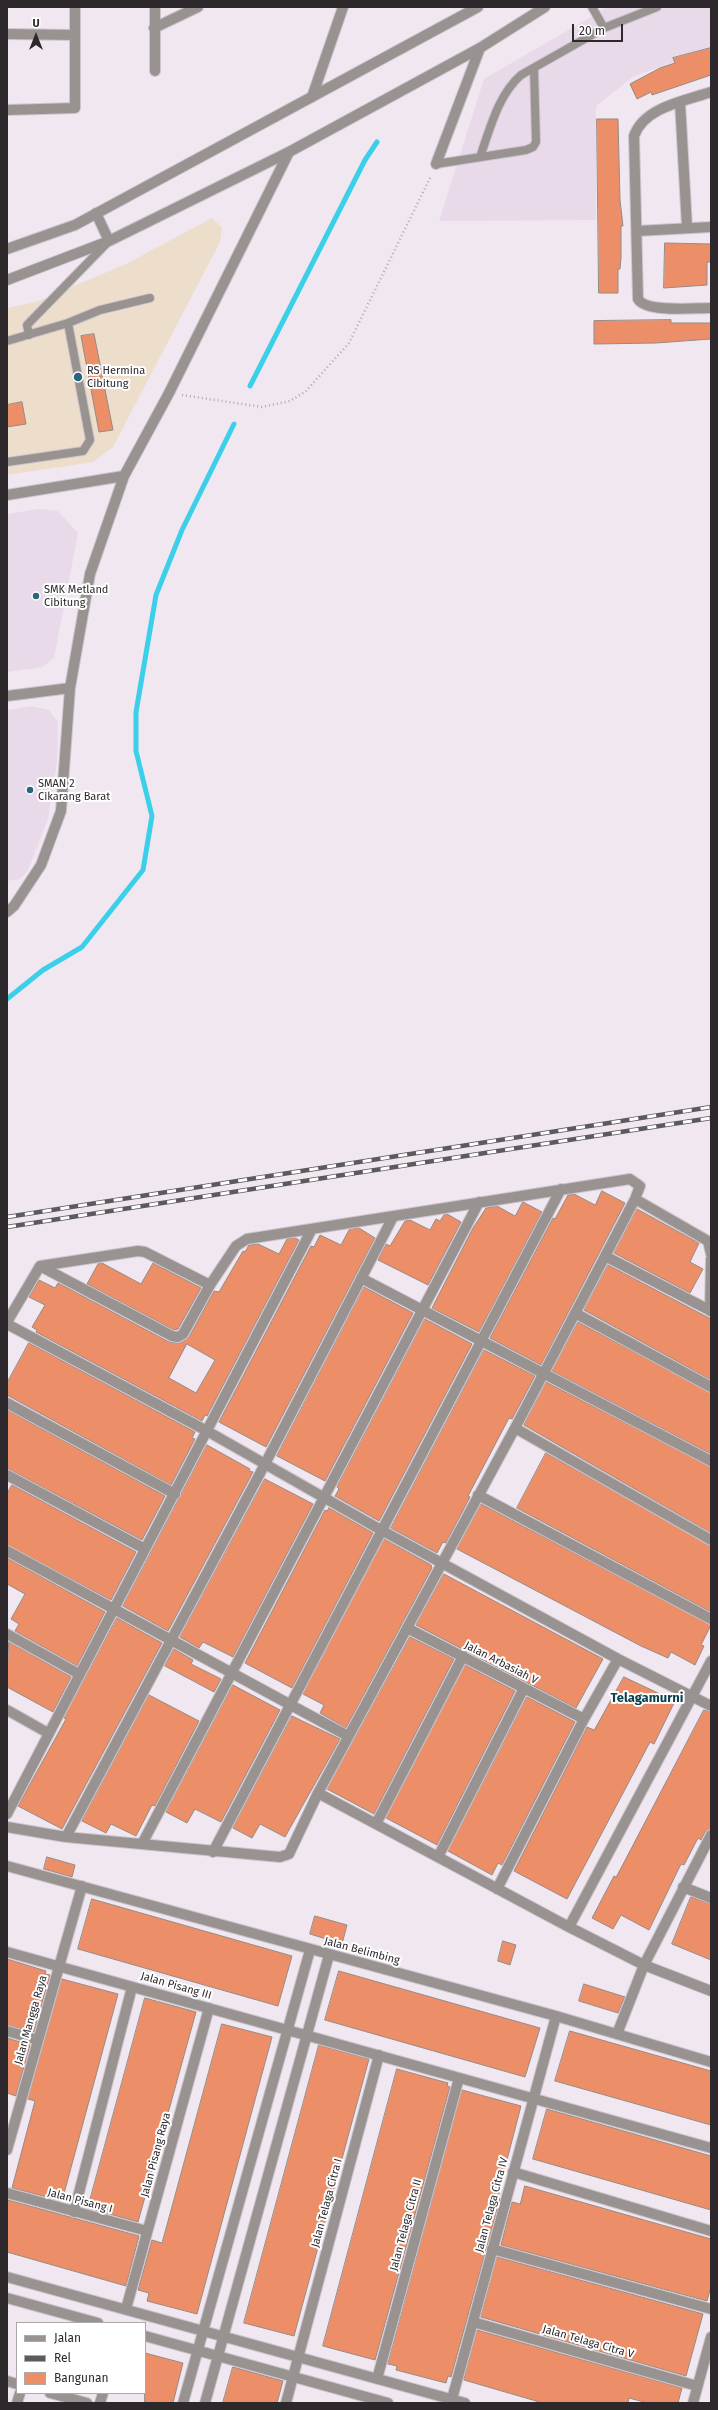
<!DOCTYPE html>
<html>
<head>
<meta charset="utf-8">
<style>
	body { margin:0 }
	#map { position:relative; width:718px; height:2410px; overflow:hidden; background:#f0e7f0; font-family:"Fira Sans",sans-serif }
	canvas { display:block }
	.frame { position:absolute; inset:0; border:8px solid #2c282c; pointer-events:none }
	.legend { position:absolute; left:16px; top:2322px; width:130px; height:72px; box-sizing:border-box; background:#fff; border:1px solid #aba9ab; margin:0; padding:5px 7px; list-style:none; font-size:12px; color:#2c282c }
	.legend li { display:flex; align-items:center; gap:8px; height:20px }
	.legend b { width:20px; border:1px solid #aba9ab }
	.north { position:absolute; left:16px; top:16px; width:40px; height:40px; -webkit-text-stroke:3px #fff; paint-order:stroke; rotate:0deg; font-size:11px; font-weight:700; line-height:16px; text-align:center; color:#2c282c }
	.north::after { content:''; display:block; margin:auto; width:14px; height:18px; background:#2c282c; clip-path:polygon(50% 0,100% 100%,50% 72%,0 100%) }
	.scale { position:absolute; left:572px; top:24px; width:51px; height:18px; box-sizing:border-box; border:2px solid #2c282c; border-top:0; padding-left:5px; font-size:12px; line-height:14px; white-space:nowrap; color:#2c282c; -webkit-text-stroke:3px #fff; paint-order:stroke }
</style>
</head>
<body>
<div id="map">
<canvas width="718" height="2410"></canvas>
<div class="frame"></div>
<ul class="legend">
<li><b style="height:5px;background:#989391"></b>Jalan</li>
<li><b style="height:5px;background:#5e595e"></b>Rel</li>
<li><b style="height:11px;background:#ec8f68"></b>Bangunan</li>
</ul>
<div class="north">U</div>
<div class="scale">20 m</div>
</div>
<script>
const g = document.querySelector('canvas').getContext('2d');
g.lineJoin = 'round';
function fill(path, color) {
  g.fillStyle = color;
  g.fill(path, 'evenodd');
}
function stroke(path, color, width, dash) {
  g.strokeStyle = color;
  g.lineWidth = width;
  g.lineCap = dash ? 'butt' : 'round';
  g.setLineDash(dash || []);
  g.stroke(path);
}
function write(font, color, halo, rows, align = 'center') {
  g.font = font + ' "Fira Sans",sans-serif';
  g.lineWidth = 4;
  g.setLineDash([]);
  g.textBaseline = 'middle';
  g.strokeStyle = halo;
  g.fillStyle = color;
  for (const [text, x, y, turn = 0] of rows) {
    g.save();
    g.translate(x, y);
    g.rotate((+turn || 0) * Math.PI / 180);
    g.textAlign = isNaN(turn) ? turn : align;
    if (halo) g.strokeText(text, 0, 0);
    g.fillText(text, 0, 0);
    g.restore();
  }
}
fill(new Path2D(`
	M608 7H711V50L634 76 596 106V220L439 221 484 79Z
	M39 509 58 511 78 533 54 658 43 667 7 672V514Z
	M31 706 49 710 58 722 57 762 48 819 28 870 20 879 7 881V710Z`), '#e9dae9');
fill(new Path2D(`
	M212 218 222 228 220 242 113 447 93 462 7 475V308L36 302 126 264Z`), '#edddcb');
stroke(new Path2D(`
	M250 386 365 160 377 142
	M7 999 43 970 82 947 143 870 152 816 136 751V712L156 595 182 530 234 424`), '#3bcfea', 5);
const building = new Path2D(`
	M711 48V75L652 95 651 92 637 99 630 84 660 68 675 63 673 58Z
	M597 119H618L620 200 623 226H621V258L620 269H618V293H599Z
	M665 243 711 244V262H707V285L664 288Z
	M671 320V323H711V339L656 343 594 344V321Z
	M94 334 113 430 99 432 81 336Z
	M22 402 26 424 7 427V405Z
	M602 1191 625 1203 541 1365 490 1338 553 1218 555 1219 568 1195 574 1194 595 1205Z
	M523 1202 542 1212 479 1332 432 1308 473 1228 486 1208 497 1206 515 1216Z
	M637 1209 699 1243 690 1262 703 1269 690 1293 614 1253Z
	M447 1214 461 1222 428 1285 378 1260 386 1244 390 1246 405 1221 410 1220 430 1230 436 1219 440 1221 444 1215Z
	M359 1228 375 1238 266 1447 219 1422 311 1246 314 1247 320 1235 341 1245 349 1230Z
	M295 1238 299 1240 207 1416 205 1415 202 1421 36 1332 37 1330 32 1327 45 1305 29 1297 39 1280 55 1288 58 1283 169 1342 181 1343 189 1337 214 1291 219 1292 243 1251 245 1252 249 1245 258 1244 279 1254 287 1239ZM187 1344 215 1360 196 1393 169 1378Z
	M102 1263 141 1284 153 1263 201 1288 178 1329 174 1330 87 1284 98 1264Z
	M608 1265 711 1319V1380L584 1310Z
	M364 1287 413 1313 325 1481 277 1456Z
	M425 1319 472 1344 379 1521 335 1496 339 1489 337 1487Z
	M578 1322 711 1393V1454L552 1371Z
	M29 1343 195 1432 192 1438 195 1439 171 1485 7 1395V1383Z
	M484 1350 535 1376 512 1419 509 1418 468 1496 470 1497 446 1543 443 1542 437 1553 391 1528Z
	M546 1382 711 1467V1533L524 1425Z
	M7 1410 165 1496 142 1540 7 1468Z
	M207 1445 250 1469 249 1471 253 1472 168 1631 123 1606Z
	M546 1453 711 1546V1612L517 1508Z
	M265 1479 313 1504 233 1657 203 1642 199 1648 180 1637Z
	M12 1485 136 1552 111 1600 7 1545V1494Z
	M481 1504 711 1625 701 1645 704 1646 695 1665 671 1652 668 1658 641 1646 457 1549Z
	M329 1508 373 1533 292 1688 245 1663 325 1510 327 1511Z
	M384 1539 431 1565 432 1568 346 1728 320 1713 324 1705 303 1694Z
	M7 1558 105 1612 77 1666 15 1631 19 1624 11 1619 25 1594 7 1584Z
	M444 1574 603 1659 576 1708 416 1625Z
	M117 1618 162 1643 62 1829 18 1806 66 1719 64 1718Z
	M410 1637 454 1659 374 1814 327 1789Z
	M9 1642 71 1677 53 1712 7 1687Z
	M174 1649 193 1660 191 1664 221 1679 214 1692 165 1666Z
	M465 1665 515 1691 437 1845 386 1818Z
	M624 1677 675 1701 654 1744 650 1742 567 1899 514 1871 587 1727 594 1730Z
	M233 1685 280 1710 221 1822 195 1809 187 1823 166 1812Z
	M149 1695 199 1721 155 1806 152 1805 136 1836 111 1824 106 1833 82 1821Z
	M527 1697 575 1722 502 1865 498 1863 492 1875 448 1851Z
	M704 1710 711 1712V1829L705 1832 701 1840 698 1838 684 1865 681 1864 649 1930 621 1915 613 1929 592 1918 614 1876 616 1877Z
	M292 1716 340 1739 285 1837 260 1824 252 1838 233 1828Z
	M47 1857 75 1865 72 1877 44 1869Z
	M691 1897 711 1904V1960L672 1944Z
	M92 1899 292 1956 278 2006 78 1949Z
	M315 1916 347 1925 342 1944 310 1934Z
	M503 1941 516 1945 510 1965 498 1961Z
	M7 1959 46 1971 45 1974 50 1975 34 2032 7 2025Z
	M339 1971 540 2028 525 2077 325 2020Z
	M62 1979 118 1994 62 2201 12 2188 35 2101 28 2099Z
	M584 1984 625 1997 618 2013 579 2001Z
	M145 1998 196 2012 138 2222 88 2208Z
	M222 2024 272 2037 197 2314 147 2301 149 2293 138 2290 152 2240 162 2243 167 2225Z
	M570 2031 711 2071V2125L555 2081Z
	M7 2038 30 2045 16 2096 7 2093Z
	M319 2045 369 2059 294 2336 244 2323Z
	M397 2069 448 2083 447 2086 450 2087 375 2360 323 2346Z
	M462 2090 521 2106 502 2179 498 2198 500 2199 451 2377 448 2376 446 2383 396 2370 397 2366 388 2364Z
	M547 2109 711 2156V2210L533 2159Z
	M525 2186 711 2239V2286L707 2301 501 2245 512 2202 520 2204Z
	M8 2200 139 2236 126 2286 7 2252Z
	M497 2257 703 2314 686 2376 481 2317Z
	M477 2330 682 2388 678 2403H648L629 2398 628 2403H543L464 2380Z
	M145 2353 183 2363 173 2403H145Z
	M233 2367 283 2381 277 2403H223Z`);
fill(building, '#ec8f68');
stroke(building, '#968a86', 1);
const service = new Path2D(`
	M592 7 604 28
	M480 157C490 129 498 95 521 75L604 28 657 7
	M436 164 526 150 533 147 536 142 534 68
	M68 323 100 310 150 298
	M29 335 27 325 107 243
	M7 341 68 323 90 440 83 451 7 462`);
const minor = new Path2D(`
	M154 28 198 7
	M7 34 75 35
	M155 71V7
	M711 92C685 101 644 107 634 136L638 299C646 313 695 308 711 308
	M312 97 343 7
	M680 102 687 227
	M7 110 75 108V7
	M436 164 480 48
	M96 213 109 241
	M637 231 711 227
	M7 249 75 225 478 7
	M7 280 109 241 289 152 480 48 545 7
	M7 495 124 476
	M7 696 70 688
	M7 912 14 906 41 865 61 811 70 688 90 574 124 476 169 393 289 152
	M635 1199 708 1241 711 1254
	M605 1256 711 1311
	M40 1266 172 1336 178 1337 183 1334 210 1285
	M361 1278 711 1461
	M710 1311 711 1259
	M575 1313 711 1387
	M7 1322 40 1266 138 1251 145 1252 210 1285 236 1246 247 1239 630 1179 640 1186 635 1199 515 1428 318 1793 289 1854 280 1857 66 1837 7 1827
	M7 1324 207 1431 381 1530 618 1659 711 1706
	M7 1403 175 1494
	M515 1428 711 1540
	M7 1475 145 1549
	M478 1495 711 1619
	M7 1551 348 1736
	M407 1628 584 1719
	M7 1634 79 1674
	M7 1710 48 1733
	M318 1793 569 1927 644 1965 711 1991
	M7 1814 312 1229
	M376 1824 463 1656
	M66 1837 265 1464 393 1217
	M142 1844 479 1202
	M213 1852 561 1189
	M438 1857 524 1688
	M7 1866 556 2016 711 2062
	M683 1887 711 1898
	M497 1889 584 1719 618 1659
	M569 1927 711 1661
	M7 1952 711 2148
	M7 2031 38 2040
	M617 2034 644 1965 711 1835
	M7 2150 82 1886
	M513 2172 711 2231
	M7 2193 147 2231
	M74 2212 132 1987
	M492 2249 711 2309
	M7 2277 465 2403
	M7 2298 98 2323
	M126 2309 209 2008
	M473 2322 697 2386
	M145 2336 388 2403
	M377 2379 459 2078
	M7 2381 17 2384
	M50 2393 87 2403
	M452 2399 556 2016
	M17 2403 20 2393
	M100 2403 103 2393
	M183 2403 310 1950
	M205 2403 329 1955
	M286 2403 379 2055
	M693 2403 711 2337`);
stroke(service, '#cdc5cd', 10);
stroke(minor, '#cdc5cd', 12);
stroke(new Path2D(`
	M182 395 262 407 290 401 306 391 349 343 431 176`), '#b2aab2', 2.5, [1, 3]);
stroke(service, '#989391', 8);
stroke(minor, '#989391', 10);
const rail = new Path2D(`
	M7 1217 711 1107
	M7 1227 711 1118`);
stroke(rail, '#5e595e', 4.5);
stroke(rail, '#fff', 3, [9]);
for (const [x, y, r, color] of [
	[78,377,5,"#29667d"],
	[36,596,4,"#29667d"],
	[30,790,4,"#29667d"]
]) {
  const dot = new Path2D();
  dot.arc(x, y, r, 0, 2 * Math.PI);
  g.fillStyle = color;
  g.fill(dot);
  stroke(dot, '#fff', 1.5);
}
write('11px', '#2c282c', '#fff', [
	["RS Hermina",87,371],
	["Cibitung",87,384],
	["SMK Metland",44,590],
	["Cibitung",44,603],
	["SMAN 2",38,784],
	["Cikarang Barat",38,797]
], 'left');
write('11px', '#2c282c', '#fff', [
	["Jalan Arbasiah V",501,1663,27],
	["Jalan Belimbing",362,1951,15],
	["Jalan Pisang III",176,1986,16],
	["Jalan Mangga Raya",31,2020,-74],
	["Jalan Pisang Raya",156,2155,-75],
	["Jalan Pisang I",80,2201,15],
	["Jalan Telaga Citra I",327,2203,-75],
	["Jalan Telaga Citra IV",492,2205,-75],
	["Jalan Telaga Citra II",406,2225,-75],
	["Jalan Telaga Citra V",588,2342,16]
]);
write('bold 13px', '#0b4051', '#fff', [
	["Telagamurni",647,1698]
]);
</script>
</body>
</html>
